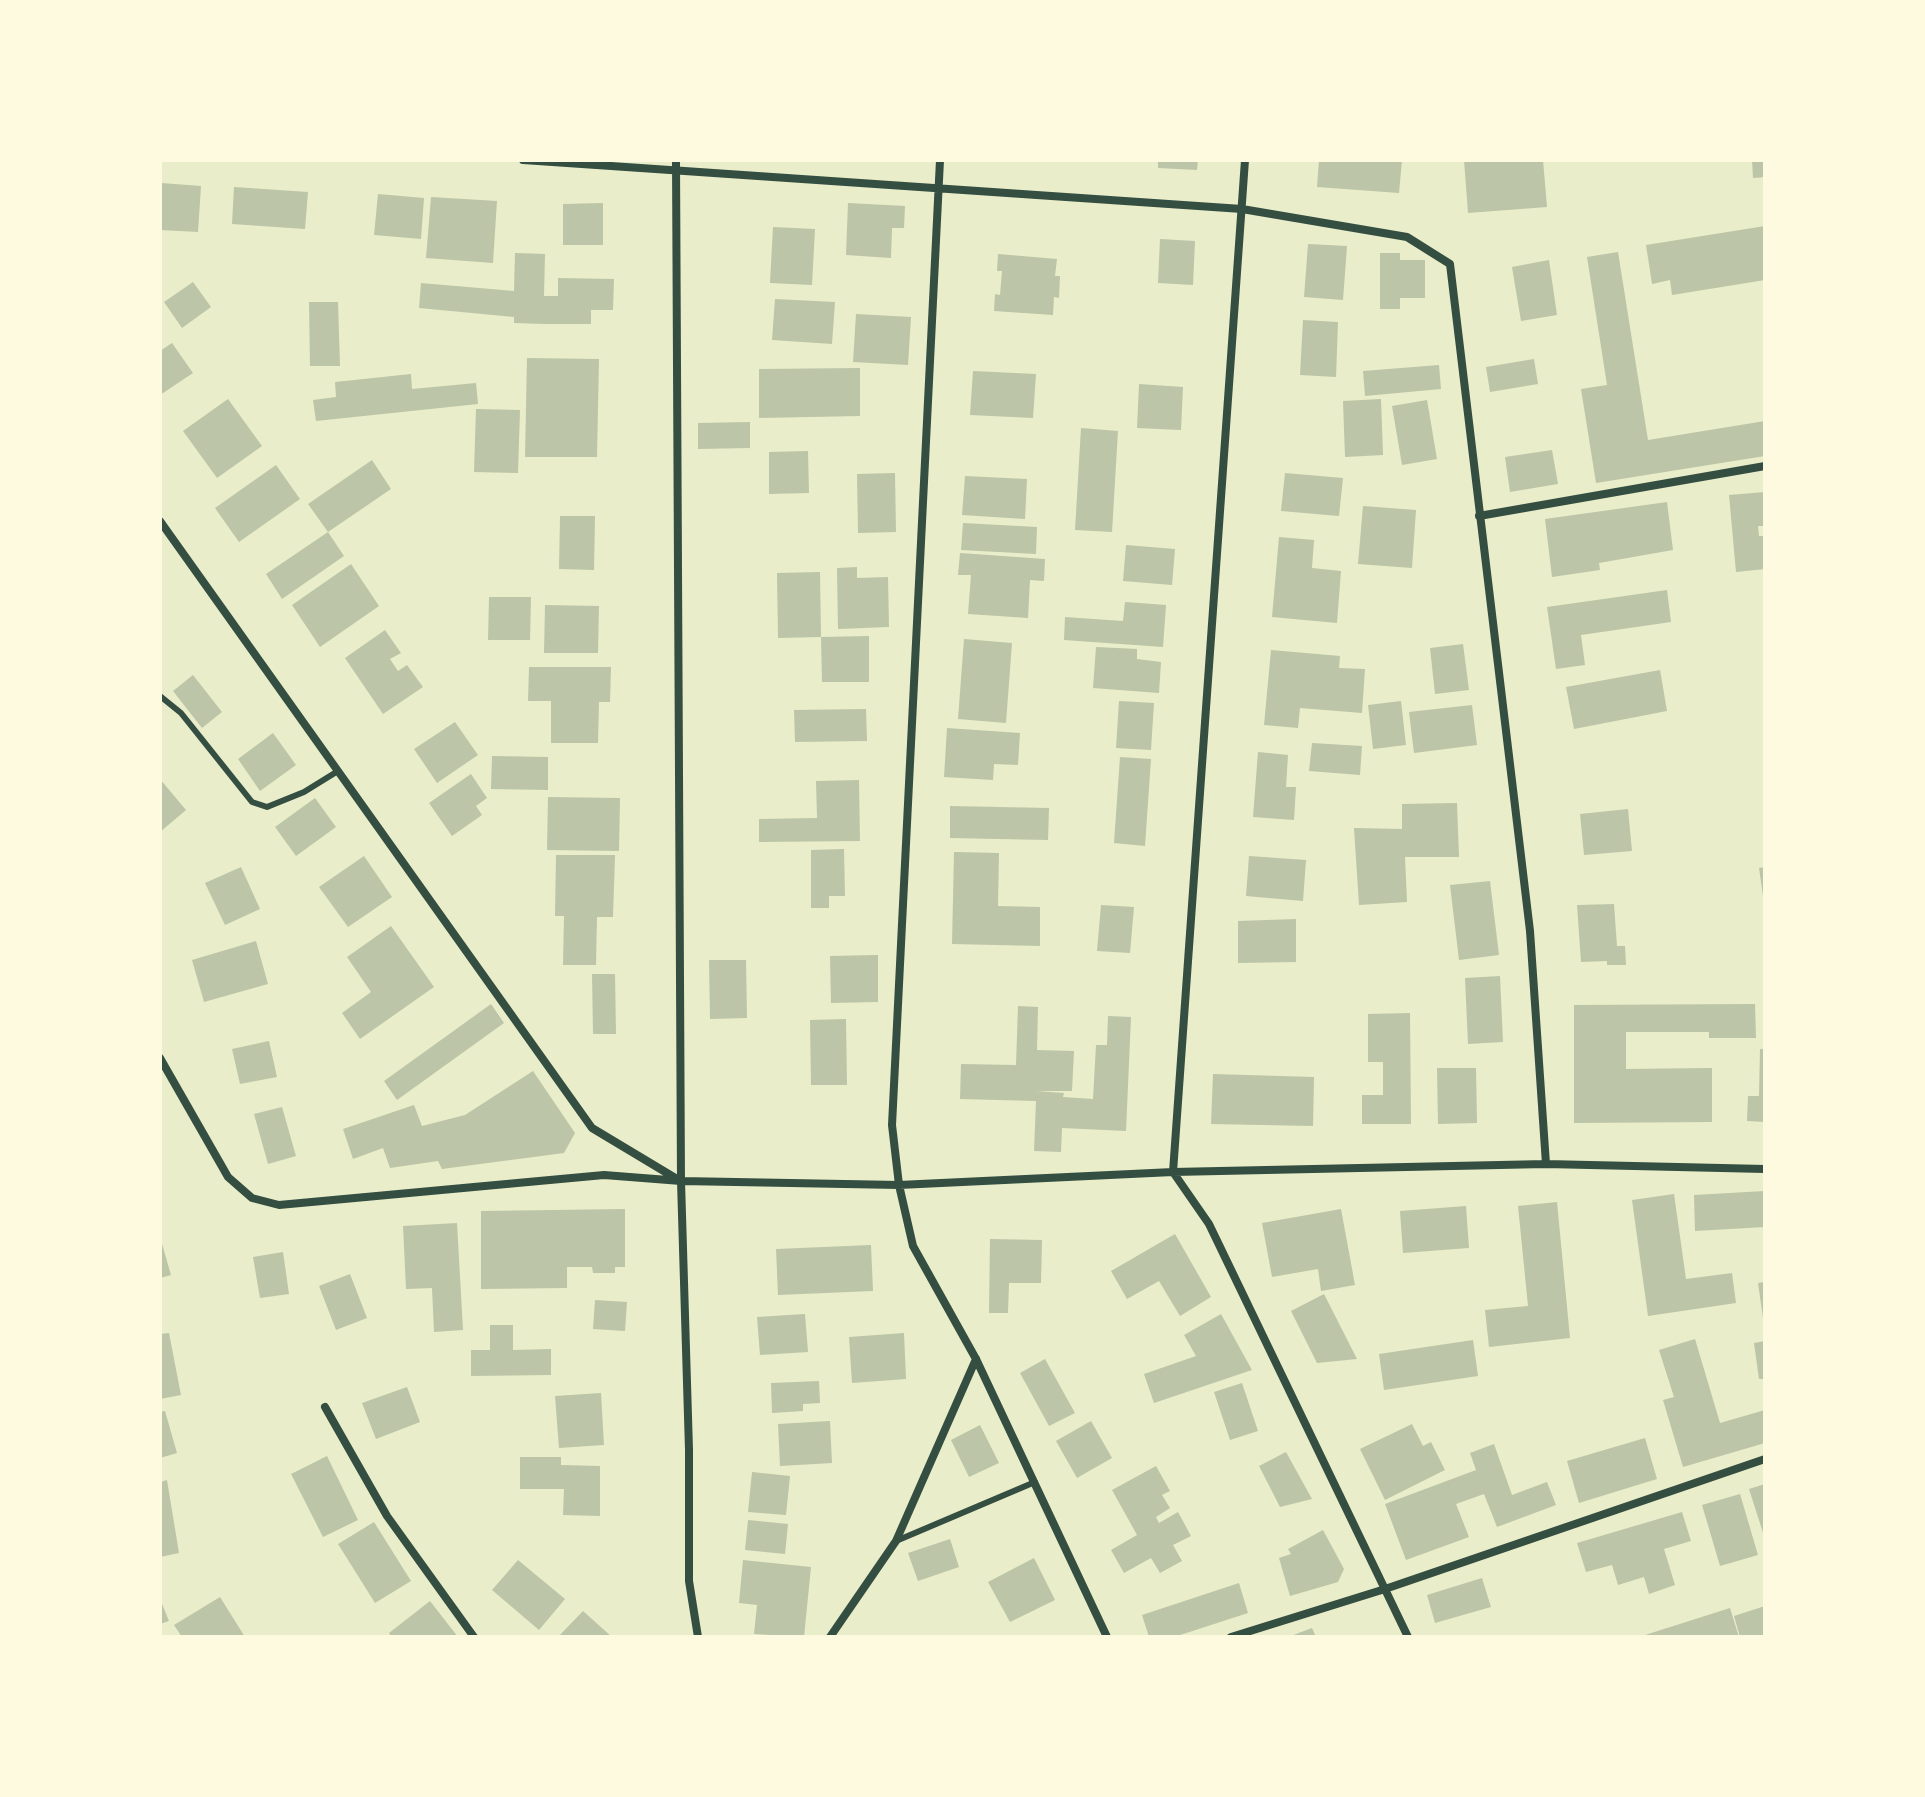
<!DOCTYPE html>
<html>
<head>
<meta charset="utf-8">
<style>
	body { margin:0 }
	#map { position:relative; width:1925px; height:1797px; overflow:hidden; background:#e9edc9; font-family:Barlow,sans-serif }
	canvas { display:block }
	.frame { position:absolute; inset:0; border:162px solid #fefae0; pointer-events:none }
</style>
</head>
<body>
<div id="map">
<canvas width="1925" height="1797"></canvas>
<div class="frame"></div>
</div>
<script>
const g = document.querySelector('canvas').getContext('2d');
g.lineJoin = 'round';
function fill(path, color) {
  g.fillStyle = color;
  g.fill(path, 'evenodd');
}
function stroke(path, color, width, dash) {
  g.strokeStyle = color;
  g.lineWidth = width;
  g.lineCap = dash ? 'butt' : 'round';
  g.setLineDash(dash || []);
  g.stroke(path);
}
fill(new Path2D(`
	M1158 160H1198L1197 170 1158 168Z
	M1319 160H1402L1399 193 1317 187Z
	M1464 160H1543L1547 207 1468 213Z
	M1752 160H1765V177L1753 178Z
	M161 183 201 186 198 232 160 230Z
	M234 187 308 192 305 229 232 224Z
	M378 194 424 198 421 239 374 235Z
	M431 197 497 201 493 263 426 258Z
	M603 203V245H563V204Z
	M848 203 905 206 904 228H892L891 258 846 255Z
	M1765 226V280L1672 295 1670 280 1652 284 1646 245Z
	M773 227 815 229 812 285 770 283Z
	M1160 239 1195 241 1193 285 1158 283Z
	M1308 244 1347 246 1343 300 1304 297Z
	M1618 252 1648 440 1765 421V456L1596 483 1581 389 1607 385 1587 257Z
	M515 253 545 254 544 296H558V278L614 279 613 310H591V324H545L514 323V317L419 308 421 283 514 291Z
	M1380 253H1400V260H1425V298H1400V309H1380Z
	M998 254 1057 259 1055 276H1060L1059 298 1054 297 1053 315 994 311 995 294 1000 295 1002 271H997Z
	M1549 260 1557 315 1521 321 1512 267Z
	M193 282 211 307 182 328 164 302Z
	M775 299 835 302 832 344 772 340Z
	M309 302H338L340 366H310Z
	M856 314 911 317 908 365 853 362Z
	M1303 320 1338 322 1336 377 1300 375Z
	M172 343 193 373 160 395V351Z
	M527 358 599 359 597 457H525Z
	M1534 359 1538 384 1490 392 1486 367Z
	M1439 365 1441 389 1365 396 1363 371Z
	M860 368V416L759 418V369Z
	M973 371 1036 374 1033 418 970 415Z
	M411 374 412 389 476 383 478 404 316 421 313 400 336 397 335 382Z
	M1139 384 1183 387 1181 430 1137 428Z
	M228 399 262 446 217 478 183 431Z
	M1381 399 1383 455 1345 457 1343 401Z
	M1427 400 1437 459 1402 465 1392 406Z
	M476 409 520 410 518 473 474 472Z
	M750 422V448L698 449V423Z
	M1081 428 1118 431 1112 532 1075 530Z
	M1552 450 1558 484 1510 492 1505 457Z
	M808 451 809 493 769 494V452Z
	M372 460 391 489 328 532 344 556 282 599 266 574 328 532 308 504Z
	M276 465 300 499 239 542 215 508Z
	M895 473 896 532 858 533 857 474Z
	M1285 473 1343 478 1339 516 1281 511Z
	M965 476 1027 479 1025 519 962 515Z
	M1765 492V526H1758L1759 536H1765V569L1736 572 1729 495Z
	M1667 502 1673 550 1599 563 1600 570 1552 577 1545 519Z
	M1363 506 1416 510 1412 568 1358 564Z
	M560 516H595L594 570 559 569Z
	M963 523 1037 527 1036 554 961 550Z
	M1279 537 1314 540 1312 568 1341 571 1337 623 1272 617Z
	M1126 545 1175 549 1172 585 1123 581Z
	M960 553 1045 559 1044 581 1030 580 1028 618 968 614 971 575H958Z
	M351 564 379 606 320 647 292 605Z
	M857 567V578L888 577 889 627 838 629 837 568Z
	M820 572 821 637 778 638 777 573Z
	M1667 590 1671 622 1581 635 1585 665 1556 669 1547 607Z
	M489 597H531L530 640H488Z
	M1125 602 1166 605 1163 647 1064 640 1065 617 1123 621Z
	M545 605 599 606 598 653H544Z
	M385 630 401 653 390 659 398 671 407 665 423 687 383 714 345 658Z
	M869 636V682H822L821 637Z
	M964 639 1012 643 1006 723 958 719Z
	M1463 644 1469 690 1435 694 1430 648Z
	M1096 647 1137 649V659L1161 662 1159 693 1093 688Z
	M1271 650 1340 656 1339 668 1365 669 1362 713 1300 708 1298 728 1264 725Z
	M529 667H611L610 702H599L598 743H551V701H528Z
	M1660 670 1667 711 1574 729 1566 687Z
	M193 675 222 712 202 728 173 691Z
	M1119 701 1154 703 1151 750 1116 748Z
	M1401 701 1406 745 1373 749 1368 705Z
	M1472 705 1477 745 1414 753 1409 712Z
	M866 709 867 741 795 742 794 710Z
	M455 722 478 755 437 783 414 749Z
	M947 728 1020 733 1018 765 994 764 993 780 944 777Z
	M273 733 296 765 260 791 238 759Z
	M1312 743 1362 746 1360 775 1309 771Z
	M1258 752 1288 755 1286 787H1296L1294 820 1253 817Z
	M492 756 548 757V790L491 789Z
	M1120 757 1151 759 1145 846 1114 843Z
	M471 774 487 798 476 806 482 815 452 836 429 803Z
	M160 779 186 810 160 832Z
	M859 780 860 841 759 842V819L817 818 816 781Z
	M548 797 620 798 619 851 547 850Z
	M315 798 336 827 296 856 275 827Z
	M1457 803 1459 857H1405L1407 902 1359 905 1354 828 1402 829V804Z
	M950 806 1049 808 1048 840 950 838Z
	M1628 809 1632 851 1584 855 1580 814Z
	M844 849 845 896H829V908H811V850Z
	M954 852 999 853 998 906 1040 907V946L952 944Z
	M556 855H615L613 917H597L596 965H563L564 916H555Z
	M364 856 392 897 348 927 319 887Z
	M1249 856 1306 860 1303 901 1246 896Z
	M241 867 260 909 225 925 205 883Z
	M1765 867V896H1763L1759 868Z
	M1490 881 1499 955 1459 960 1450 885Z
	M1614 904 1617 946H1625L1626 965H1607V961L1581 962 1577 905Z
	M1101 905 1134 907 1130 953 1097 951Z
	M1296 919V962L1238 963V921Z
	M391 926 434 987 360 1039 342 1013 371 992 347 957Z
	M256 941 268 984 204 1002 192 960Z
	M878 955V1002L831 1003 830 956Z
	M709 960H746L747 1018 710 1019Z
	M592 974H615L616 1034H593Z
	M1500 976 1503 1042 1468 1044 1465 978Z
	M491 1004 504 1023 397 1100 384 1081Z
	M1755 1004 1756 1038H1709V1032H1626V1069L1712 1068V1122L1574 1123V1005Z
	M1018 1006 1038 1007 1037 1050 1074 1051 1072 1091H1036L1064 1093 1063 1097 1093 1099 1096 1045H1107L1108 1016 1131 1017 1126 1131 1062 1128 1061 1152 1034 1151 1036 1101 960 1099 961 1064 1016 1065Z
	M1410 1013 1411 1124H1362V1095H1383V1062H1368V1014Z
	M846 1019 847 1085H811L810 1020Z
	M269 1041 277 1077 240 1084 232 1049Z
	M1760 1049H1765V1122L1747 1121 1748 1096H1759Z
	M1437 1068H1476L1477 1123 1438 1124Z
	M533 1071 575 1133 564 1153 442 1169 438 1161 390 1168 383 1148 353 1159 343 1129 414 1105 422 1126 465 1115Z
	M1213 1074 1314 1077 1313 1126 1211 1124Z
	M282 1107 296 1156 268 1164 254 1114Z
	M1765 1191V1227L1695 1231 1694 1195Z
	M1674 1194 1686 1279 1732 1273 1736 1303 1648 1316 1632 1200Z
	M1557 1202 1570 1338 1489 1347 1485 1310 1528 1306 1518 1206Z
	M1466 1206 1469 1248 1403 1253 1400 1211Z
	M625 1209V1267H615V1273H593L592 1267H567V1288L481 1289V1211Z
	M1341 1209 1355 1285 1321 1291 1318 1269 1272 1277 1262 1223Z
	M457 1223 463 1330 434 1332 432 1288 406 1289 403 1226Z
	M1175 1234 1211 1297 1180 1316 1159 1281 1127 1299 1111 1271Z
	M160 1237 171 1275 160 1278Z
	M990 1239 1042 1240 1041 1283H1009L1008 1313H989Z
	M871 1245 873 1291 778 1295 776 1249Z
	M283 1252 289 1294 260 1298 253 1257Z
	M350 1274 367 1318 336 1330 319 1286Z
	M1765 1282V1318H1763L1758 1283Z
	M1324 1294 1357 1359 1317 1363 1291 1311Z
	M595 1300 627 1302 625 1331 593 1329Z
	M805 1314 808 1352 760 1355 757 1317Z
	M1221 1314 1252 1370 1154 1403 1144 1374 1196 1356 1184 1335Z
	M490 1325H513V1350L551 1349V1375L471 1376V1350H490Z
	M169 1333 181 1395 160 1399V1334Z
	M904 1333 906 1379 852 1383 849 1337Z
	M1695 1339 1720 1423 1765 1410V1443L1683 1467 1663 1400 1674 1397 1659 1350Z
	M1473 1340 1478 1376 1384 1390 1379 1354Z
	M1765 1341V1379H1759L1754 1343Z
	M1045 1359 1075 1413 1049 1426 1020 1373Z
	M819 1381 820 1403 803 1404V1411L772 1413 771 1383Z
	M1242 1383 1258 1431 1230 1440 1214 1392Z
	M407 1387 420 1422 376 1439 362 1403Z
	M601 1393 604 1445 559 1448 555 1396Z
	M165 1411 177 1453 160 1458V1412Z
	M830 1421 832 1463 780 1466 778 1424Z
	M1091 1421 1112 1458 1077 1478 1056 1441Z
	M1412 1424 1423 1446 1431 1442 1445 1470 1385 1500 1360 1449Z
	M980 1425 999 1463 969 1477 951 1440Z
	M1645 1438 1657 1479 1579 1503 1567 1461Z
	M1494 1444 1512 1495 1547 1482 1556 1505 1497 1527 1484 1494 1456 1504 1469 1537 1406 1560 1385 1504 1476 1470 1470 1453Z
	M1286 1452 1312 1499 1280 1507 1259 1466Z
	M327 1456 358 1520 323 1537 291 1474Z
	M520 1457H561V1465L600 1466V1516L563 1515 564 1489H520Z
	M1156 1466 1170 1491 1162 1495 1170 1508 1156 1517 1159 1523 1178 1512 1191 1536 1173 1545 1182 1561 1160 1573 1151 1558 1124 1573 1111 1550 1137 1535 1112 1490Z
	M752 1472 790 1476 786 1515 748 1512Z
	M167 1480 179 1553 160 1557V1482Z
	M1765 1484V1536H1764L1749 1489Z
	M1740 1494 1758 1555 1720 1566 1702 1505Z
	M1682 1512 1691 1541 1664 1549 1675 1585 1649 1594 1644 1577 1618 1585 1612 1565 1586 1572 1577 1543Z
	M748 1520 788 1524 785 1554 745 1550Z
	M374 1522 411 1581 375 1603 338 1544Z
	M1323 1530 1344 1569 1338 1582 1290 1596 1279 1558 1291 1554 1288 1549Z
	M950 1539 959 1567 918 1581 908 1553Z
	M1034 1558 1055 1600 1010 1622 988 1582Z
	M518 1560 565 1599 539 1630 492 1590Z
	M743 1560 811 1567 804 1637 754 1634 757 1605 739 1603Z
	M1482 1578 1491 1607 1435 1623 1427 1595Z
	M1239 1583 1248 1613 1174 1637H1149L1142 1615Z
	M220 1597 245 1637H182L174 1625Z
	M160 1599 169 1621 160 1624Z
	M430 1601 458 1637H392L389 1633Z
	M1765 1606V1637H1740L1734 1616Z
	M1730 1608 1739 1637H1642V1636Z
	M583 1611 612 1637H558Z
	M1312 1628 1316 1637H1288Z`), '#bcc5a7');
stroke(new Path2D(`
	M160 696 181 713 252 802 267 807 304 792 338 771
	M896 1541 1035 1482`), '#344e41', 6);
stroke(new Path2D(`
	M523 160 1242 209 1407 237 1450 264 1530 931 1546 1164
	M676 160 681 1181 689 1450V1581L698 1637
	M940 160 892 1125 899 1185 913 1246 976 1359 1107 1637
	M1245 160 1173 1172 1209 1224 1408 1637
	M1479 516 1765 466
	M160 521 592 1128 677 1179
	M160 1058 228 1177 252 1198 279 1205 604 1175 681 1181 899 1185 1173 1172 1546 1164 1765 1169
	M325 1407 387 1516 474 1637
	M830 1637 896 1541 976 1359
	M1231 1637 1385 1589 1765 1459`), '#344e41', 8);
</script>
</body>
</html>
